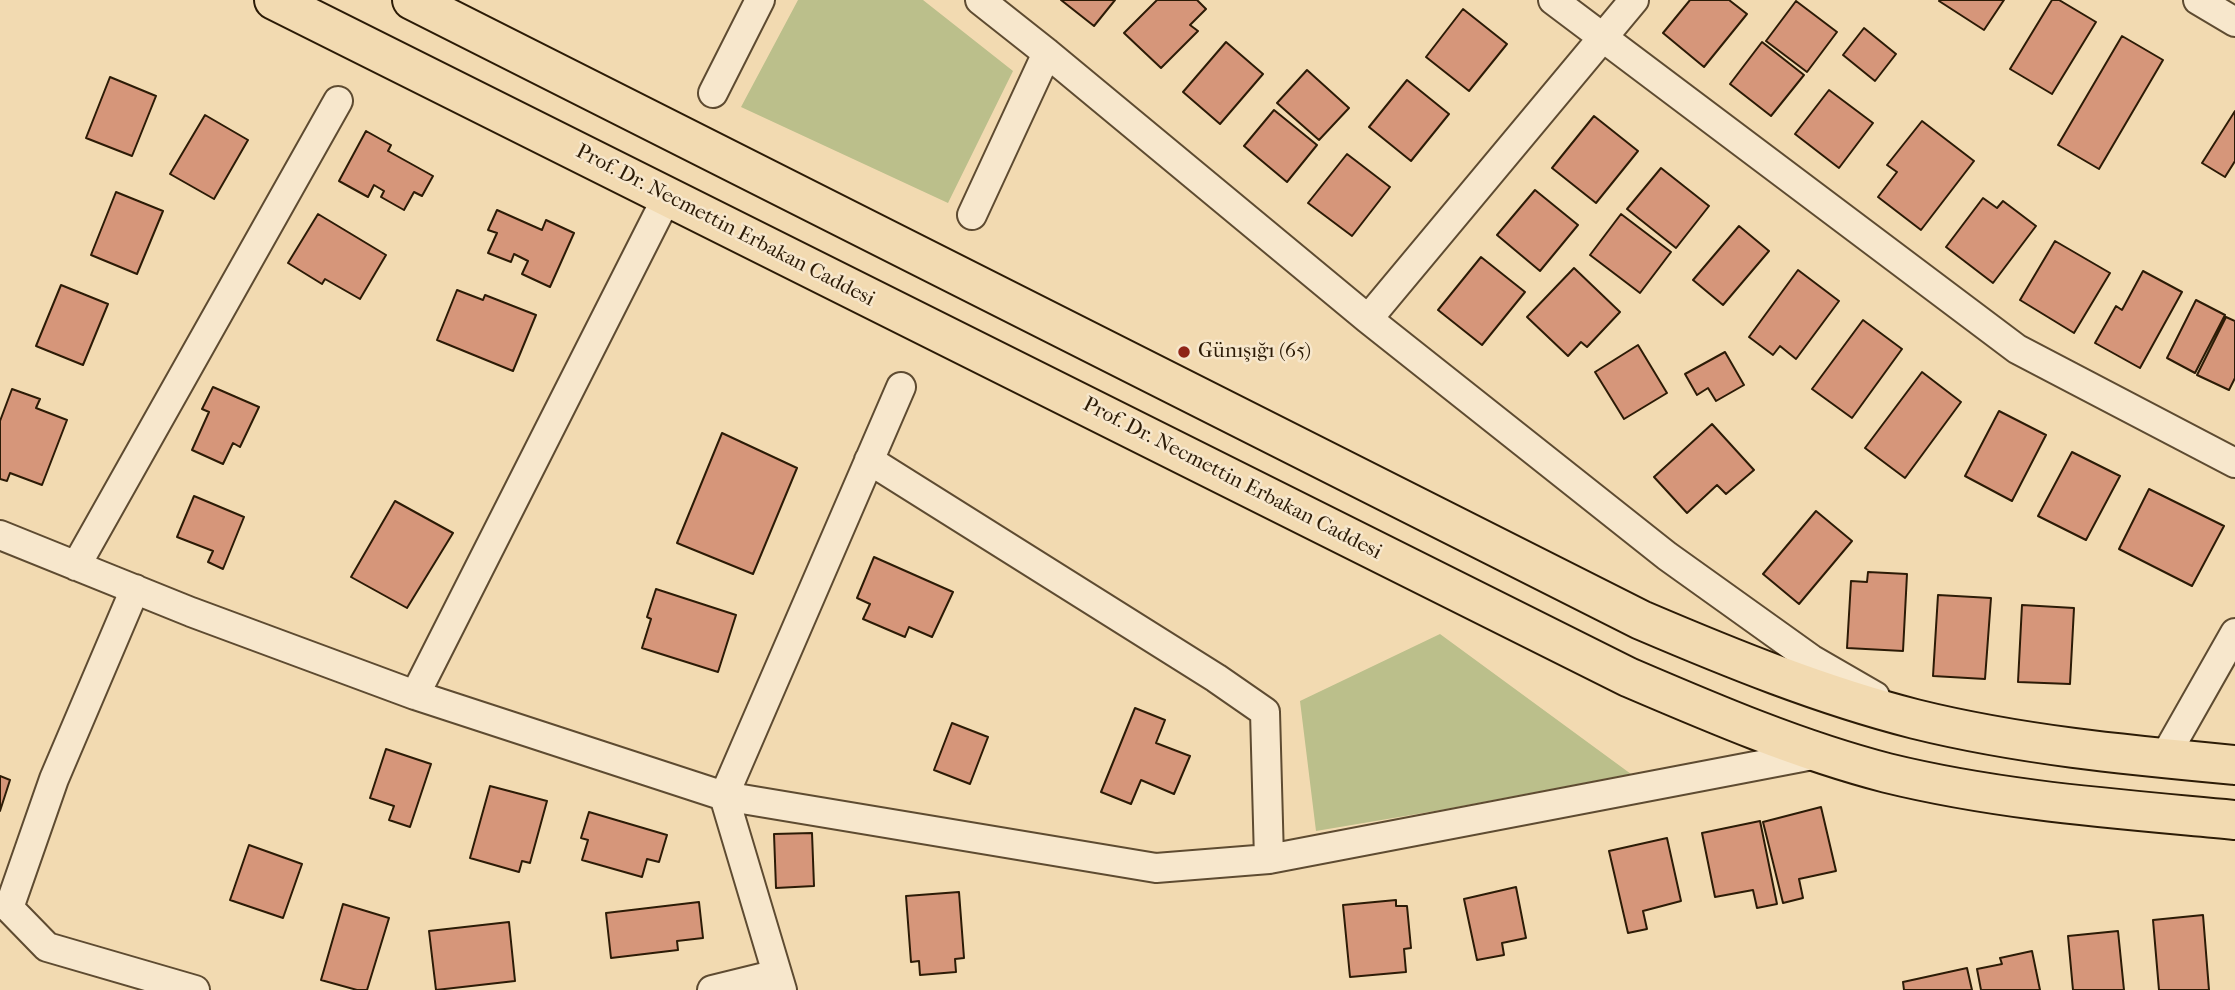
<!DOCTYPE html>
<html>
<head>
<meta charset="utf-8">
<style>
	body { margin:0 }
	canvas { display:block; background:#f2dab1 }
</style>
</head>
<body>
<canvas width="2235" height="990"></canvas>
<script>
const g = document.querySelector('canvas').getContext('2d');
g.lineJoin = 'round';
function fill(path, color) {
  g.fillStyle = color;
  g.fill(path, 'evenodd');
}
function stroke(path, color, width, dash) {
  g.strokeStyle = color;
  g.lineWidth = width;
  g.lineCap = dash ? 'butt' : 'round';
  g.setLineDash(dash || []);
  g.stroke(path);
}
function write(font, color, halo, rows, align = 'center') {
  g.font = font + ' "IM FELL French Canon",serif';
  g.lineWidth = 5;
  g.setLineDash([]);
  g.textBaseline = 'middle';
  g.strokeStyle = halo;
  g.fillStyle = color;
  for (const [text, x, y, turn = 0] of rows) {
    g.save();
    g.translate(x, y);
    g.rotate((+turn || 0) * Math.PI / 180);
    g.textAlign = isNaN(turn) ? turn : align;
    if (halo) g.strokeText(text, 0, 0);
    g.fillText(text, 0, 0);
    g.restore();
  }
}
fill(new Path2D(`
	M798 0H923L1013 71 948 203 741 107Z
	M1440 634 1631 774 1441 810 1316 831 1300 701Z`), '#bbbf8b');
const building = new Path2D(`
	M1061 0H1115L1094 26Z
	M1157 0H1197L1206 9 1190 25 1198 31 1161 68 1124 33Z
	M1690 0H1729L1747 14 1704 67 1663 33Z
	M1940 0H2004L1984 30 1939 1Z
	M2052 0H2059L2096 22 2052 94 2010 69Z
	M1796 1 1837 32 1807 72 1766 41Z
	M1463 9 1507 44 1469 91 1426 57Z
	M1864 28 1896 54 1875 81 1843 55Z
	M2122 36 2163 60 2099 169 2058 145Z
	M1226 42 1263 74 1220 124 1183 92Z
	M1762 42 1804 75 1771 116 1730 84Z
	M1307 70 1349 108 1319 140 1277 103Z
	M110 77 156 96 132 156 86 138Z
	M1407 80 1449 114 1411 161 1369 127Z
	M1829 90 1873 123 1839 168 1795 134Z
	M1274 110 1317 145 1287 182 1244 146Z
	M2235 111V161L2225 177 2202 163Z
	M205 115 248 140 214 199 170 174Z
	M1594 116 1638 151 1596 203 1552 168Z
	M1922 121 1974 161 1921 230 1878 197 1897 172 1887 165Z
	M366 131 391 145 388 151 433 176 422 196 414 192 404 210 381 197 384 191 374 185 368 197 339 181Z
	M1347 154 1390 187 1352 236 1308 203Z
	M1661 168 1709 206 1676 248 1627 209Z
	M1535 190 1578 225 1540 271 1497 235Z
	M116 192 163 211 137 274 91 255Z
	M1983 198 1997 208 2003 201 2036 226 1993 283 1946 247Z
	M497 210 542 230 546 220 574 233 550 287 522 274 528 261 514 254 511 262 488 253 497 233 488 230Z
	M318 214 386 255 360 299 325 279 322 284 288 263Z
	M1621 214 1671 252 1640 293 1590 255Z
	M1739 226 1769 251 1723 305 1693 280Z
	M2055 241 2110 273 2074 333 2020 300Z
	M1481 257 1525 292 1482 345 1438 310Z
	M1574 268 1620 312 1587 347 1581 342 1568 356 1527 317Z
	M1798 270 1839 301 1796 359 1780 346 1773 355 1749 337Z
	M2143 271 2182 292 2140 368 2095 343 2116 306 2122 310Z
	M61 285 108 304 83 365 36 346Z
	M457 290 483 300 485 295 536 315 513 371 437 340Z
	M2196 300 2225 315 2195 373 2167 358Z
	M2226 317 2235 321V378L2229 390 2197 375Z
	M1863 320 1902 349 1852 418 1812 389Z
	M1638 345 1667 393 1624 419 1595 372Z
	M1725 352 1744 385 1716 401 1708 388 1697 395 1685 374Z
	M1922 372 1961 402 1905 478 1865 448Z
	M213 387 259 407 240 447 233 443 223 464 192 450 209 412 202 409Z
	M12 389 40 399 36 408 67 420 42 485 10 473 7 481 0 479V421Z
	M1999 411 2046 435 2012 501 1965 476Z
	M1712 424 1754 470 1726 494 1717 485 1687 513 1654 477Z
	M722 433 797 468 753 574 677 543Z
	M2072 452 2120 476 2086 540 2038 516Z
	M2149 489 2224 526 2192 586 2119 549Z
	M194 496 244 517 223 569 208 562 213 551 177 537Z
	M395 501 453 533 407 608 351 577Z
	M1816 511 1852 541 1799 604 1763 574Z
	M874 557 953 592 932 637 909 627 905 637 863 619 870 604 857 598Z
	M1868 572 1907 574 1903 651 1847 648 1851 581 1867 582Z
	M656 589 736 615 718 672 642 648 651 619 647 617Z
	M1938 595 1991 598 1985 679 1933 676Z
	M2022 605 2074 608 2070 684 2018 682Z
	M1135 708 1165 720 1156 743 1190 756 1174 794 1141 780 1131 804 1101 792Z
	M952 723 988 737 970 784 934 770Z
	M386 749 431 764 410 827 389 820 394 806 370 798Z
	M0 776 10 780 0 811Z
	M490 786 547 801 530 863 522 861 519 872 470 858Z
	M1821 807 1836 871 1799 879 1803 898 1783 903 1763 822Z
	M589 812 667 835 659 862 647 859 642 877 582 860 588 840 581 838Z
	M1760 821 1777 904 1757 908 1753 890 1715 897 1702 833Z
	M812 833 814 886 776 888 774 834Z
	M1667 838 1681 901 1643 911 1647 929 1628 933 1609 851Z
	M249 845 302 864 283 918 230 900Z
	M1516 887 1526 938 1502 943 1504 955 1477 960 1464 899Z
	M959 892 964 958 955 959 956 972 920 975 919 961 911 962 906 896Z
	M1396 900V906H1407L1411 948 1404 949 1406 972 1350 977 1343 905Z
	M699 902 703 938 677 941 678 950 611 958 606 913Z
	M343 904 389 918 367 990H357L321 980Z
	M2203 915 2209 990H2159L2153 920Z
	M509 922 515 981 436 990 429 931Z
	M2118 931 2124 990H2073L2068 936Z
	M2032 951 2040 990H1981L1977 969 2002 964 2000 958Z
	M1967 968 1972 990H1904L1903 982Z`);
fill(building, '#d6967a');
stroke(building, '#2c1b06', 2);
const street = new Path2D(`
	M980 0 1047 53 1368 319 1667 556 1811 659 1875 696
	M1553 0 2017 349 2235 463
	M2198 0 2235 22
	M713 93 760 0
	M972 215 1047 53
	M1368 319 1634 0
	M869 460 1216 678 1265 712 1269 859
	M0 535 191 612 415 695 724 796 1156 868 1269 859 1818 754
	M76 566 338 101
	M135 589 54 779 9 908 47 947 195 990
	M415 695 667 197
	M2164 758 2235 633
	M712 990 777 974
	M782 990 724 796 901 387`);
const primary = new Path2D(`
	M274 0 1628 677C1712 713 1798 750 1887 773 2001 801 2119 809 2235 820
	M412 0 1641 620C1730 658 1821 695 1915 719 2020 745 2128 755 2235 765`);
stroke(street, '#5e4b31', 32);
stroke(primary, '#2c1b06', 42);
stroke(street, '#f7e7cc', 28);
stroke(primary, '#f2dab1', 38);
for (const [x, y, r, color] of [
	[1184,352,7,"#8f2418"]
]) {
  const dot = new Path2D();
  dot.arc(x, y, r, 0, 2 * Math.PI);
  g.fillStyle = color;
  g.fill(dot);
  stroke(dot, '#f7e7cc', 2.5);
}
write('21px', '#2c1b06', '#f7e7cc', [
	["Prof. Dr. Necmettin Erbakan Caddesi",725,226,27],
	["Prof. Dr. Necmettin Erbakan Caddesi",1232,479,27]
]);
write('21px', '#2c1b06', '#f7e7cc', [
	["Günışığı (65)",1198,352]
], 'left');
</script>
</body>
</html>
